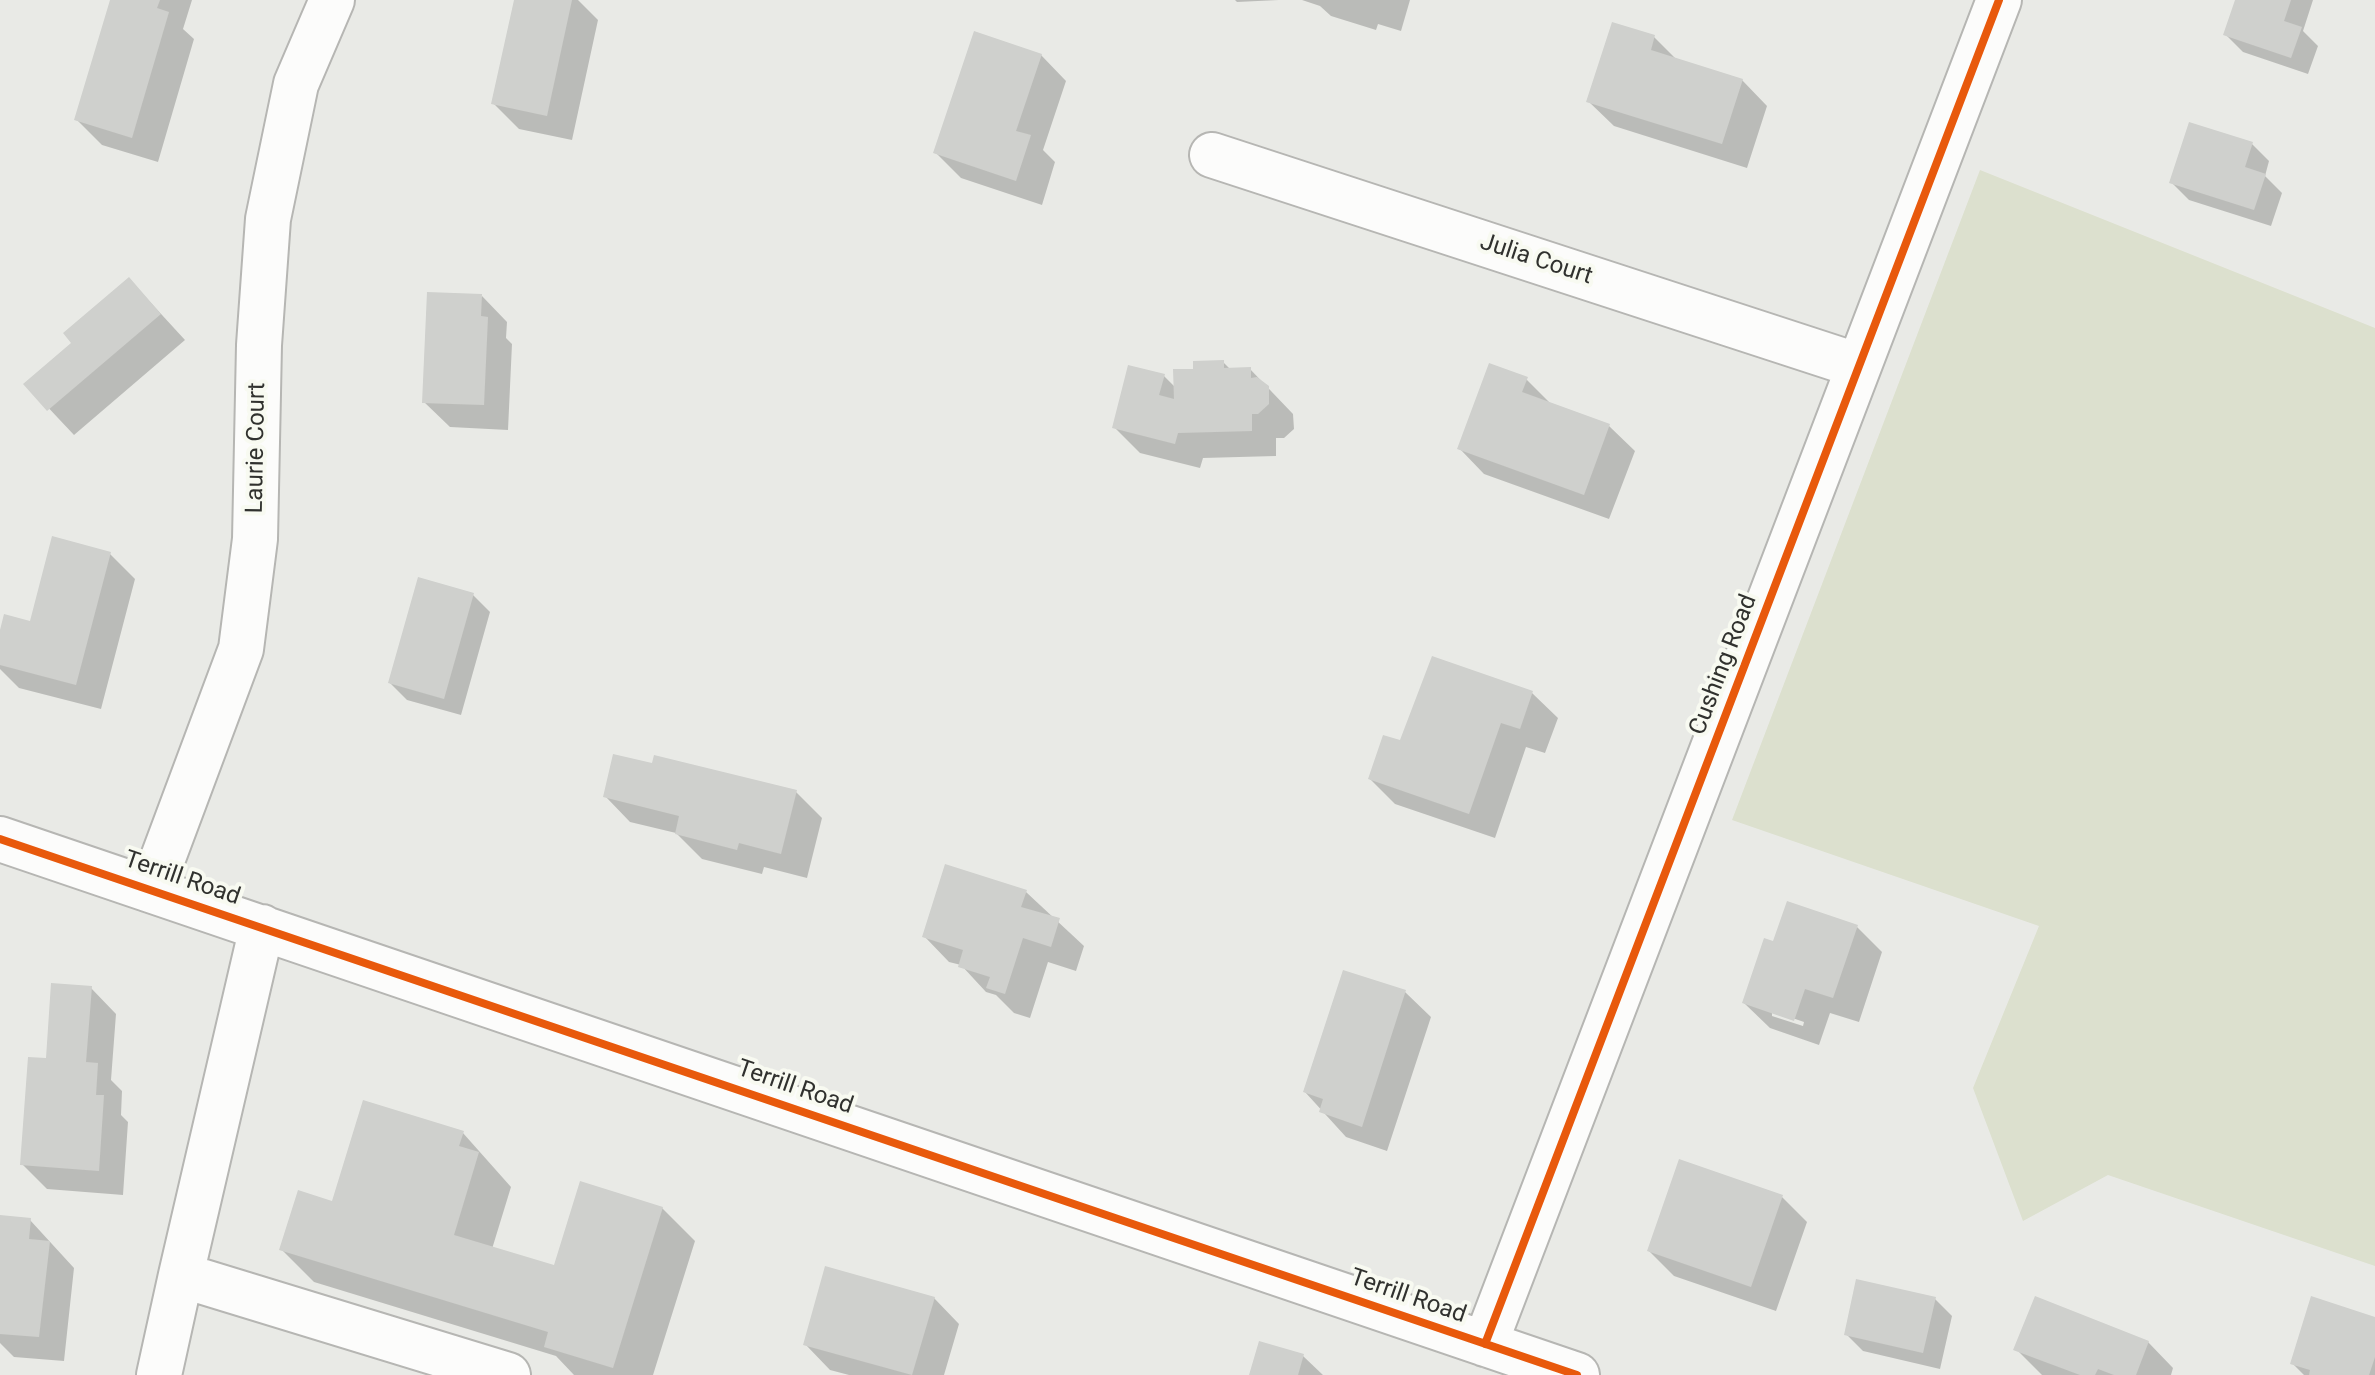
<!DOCTYPE html>
<html>
<head>
<meta charset="utf-8">
<style>
	body { margin:0 }
	canvas { display:block; background:#e9eae6 }
</style>
</head>
<body>
<canvas width="2375" height="1375"></canvas>
<script>
const g = document.querySelector('canvas').getContext('2d');
g.lineJoin = 'round';
function fill(path, color) {
  g.fillStyle = color;
  g.fill(path, 'evenodd');
}
function stroke(path, color, width, dash) {
  g.strokeStyle = color;
  g.lineWidth = width;
  g.lineCap = dash ? 'butt' : 'round';
  g.setLineDash(dash || []);
  g.stroke(path);
}
function write(font, color, halo, rows, align = 'center') {
  g.font = font + ' Roboto,sans-serif';
  g.lineWidth = 8;
  g.setLineDash([]);
  g.textBaseline = 'middle';
  g.strokeStyle = halo;
  g.fillStyle = color;
  for (const [text, x, y, turn = 0] of rows) {
    g.save();
    g.translate(x, y);
    g.rotate((+turn || 0) * Math.PI / 180);
    g.textAlign = isNaN(turn) ? turn : align;
    if (halo) g.strokeText(text, 0, 0);
    g.fillText(text, 0, 0);
    g.restore();
  }
}
fill(new Path2D(`
	M1980 170 2375 328V1266L2108 1175 2023 1221 1973 1088 2039 926 1732 820Z`), '#dce0ce');
fill(new Path2D(`
	M112 0H192L183 29 194 39 158 162 102 145 76 119Z
	M516 0H578L598 20 572 140 519 129 494 104Z
	M1235 0H1279L1237 2Z
	M1302 0H1410L1401 31 1378 24 1376 30 1331 16 1320 6Z
	M2237 0H2313L2303 31 2318 46 2308 74 2243 52 2226 35Z
	M1654 37 1678 61 1742 80 1767 106 1747 168 1614 126 1588 101Z
	M1041 55 1066 81 1043 150 1055 162 1042 205 961 178 936 153Z
	M2191 124 2252 144 2269 161 2265 176 2282 193 2271 226 2189 200 2172 183Z
	M129 279 185 340 74 435 26 384 74 343Z
	M482 296 507 322 506 338 512 344 508 430 450 427 424 402Z
	M1223 362 1231 370 1250 369 1293 414 1294 429 1284 438H1276V456L1203 458 1200 468 1140 453 1114 427 1164 376 1176 388 1195 370Z
	M1526 379 1552 405 1609 426 1635 451 1609 519 1484 474 1459 448Z
	M110 554 135 579 101 709 19 688 0 669V638L31 624Z
	M473 595 490 612 461 715 407 700 390 683Z
	M1532 693 1558 718 1545 753 1526 747 1495 838 1395 804 1370 779 1401 743Z
	M796 792 822 818 807 878 764 867 762 874 702 859 676 833 630 822 605 796Z
	M1026 892 1084 946 1076 971 1048 962 1030 1018 1014 1013 996 995 986 992 961 965 949 962 924 936Z
	M1857 927 1882 952 1859 1022 1830 1013 1819 1045 1770 1028 1744 1003 1774 943ZM1772 1011 1804 1022 1803 1026 1772 1016Z
	M91 988 116 1014 111 1080 122 1091 121 1115 128 1122 123 1195 47 1189 22 1164 47 1061Z
	M1405 992 1431 1017 1387 1151 1346 1137 1305 1092Z
	M463 1133 511 1187 492 1249 555 1268 662 1208 695 1241 653 1375H574L556 1356 314 1282 281 1249 334 1203Z
	M1782 1197 1807 1222 1776 1311 1674 1276 1649 1251Z
	M0 1217 30 1220 74 1268 64 1361 14 1357 0 1343Z
	M934 1298 959 1324 944 1375H849L830 1370 805 1344Z
	M1935 1299 1952 1316 1940 1369 1863 1351 1846 1334Z
	M2375 1319V1375H2304L2292 1363Z
	M2148 1342 2173 1368 2171 1375H2042L2016 1349Z
	M1303 1356 1323 1375H1251Z`), '#0003');
fill(new Path2D(`
	M110 0H160L157 8 169 12 132 138 74 120Z
	M514 0H572L547 116 491 104Z
	M2235 0H2291L2284 21 2302 27 2291 58 2223 35Z
	M1612 22 1655 35 1651 50 1743 79 1722 144 1586 102Z
	M974 31 1042 54 1016 131 1031 135 1016 181 933 153Z
	M2189 122 2253 142 2245 167 2266 174 2254 210 2169 183Z
	M129 277 161 314 47 411 23 384 71 343 63 333Z
	M427 292 482 294 481 316 488 317 484 405 422 403Z
	M1224 360V368L1251 367V378L1257 377 1269 386V404L1258 414H1252V431L1178 433 1175 444 1112 428 1128 365 1165 374 1159 395 1174 399 1173 369H1193V361Z
	M1489 363 1528 377 1522 392 1610 424 1584 495 1457 449Z
	M52 536 111 552 76 685 0 665V630L4 614 30 621Z
	M418 577 474 593 444 699 388 683Z
	M1432 656 1533 691 1520 729 1501 723 1469 814 1368 779 1383 735 1400 740Z
	M613 754 652 763 654 755 797 790 781 854 739 843 737 850 675 834 679 816 603 797Z
	M945 864 1027 890 1021 907 1060 918 1051 947 1023 938 1005 994 986 988 990 977 958 967 963 950 922 937Z
	M1787 901 1858 925 1833 998 1805 989 1794 1021 1742 1003 1764 938 1773 941Z
	M1343 970 1406 990 1362 1127 1319 1112 1323 1099 1303 1092Z
	M51 983 92 986 86 1062 98 1063 96 1095H104L99 1171 20 1165 28 1057 46 1058Z
	M363 1100 464 1131 459 1146 479 1152 454 1235 554 1265 580 1181 663 1207 613 1368 544 1347 548 1332 279 1250 298 1190 332 1201Z
	M1679 1159 1783 1195 1751 1287 1647 1251Z
	M0 1215 31 1218 29 1239 50 1241 39 1337 0 1334Z
	M825 1266 935 1297 912 1375 803 1345Z
	M1856 1279 1936 1297 1923 1353 1844 1335Z
	M2035 1296 2149 1341 2136 1375H2114L2098 1369 2095 1375H2080L2013 1350Z
	M2311 1296 2375 1317V1357L2369 1375H2309L2310 1370 2290 1364Z
	M1259 1341 1304 1354 1298 1375H1249Z`), '#cfd0cd');
const minor = new Path2D(`
	M1212 155 1859 366
	M0 839 1577 1375
	M151 890 241 649 255 539 259 345 268 219 296 84 332 0
	M262 927 181 1275 508 1375
	M1485 1344 1999 0
	M159 1375 181 1275`);
stroke(minor, '#b6b6b3', 48);
stroke(minor, '#fcfcfb', 44);
stroke(new Path2D(`
	M0 839 1577 1375
	M1485 1344 1999 0`), '#e8590c', 8);
write('24px', '#30312e', '#f8faf1', [
	["Julia Court",1536,260,18],
	["Laurie Court",257,448,-89],
	["Cushing Road",1724,665,-69],
	["Terrill Road",182,879,19],
	["Terrill Road",795,1088,19],
	["Terrill Road",1408,1297,19]
]);
</script>
</body>
</html>
